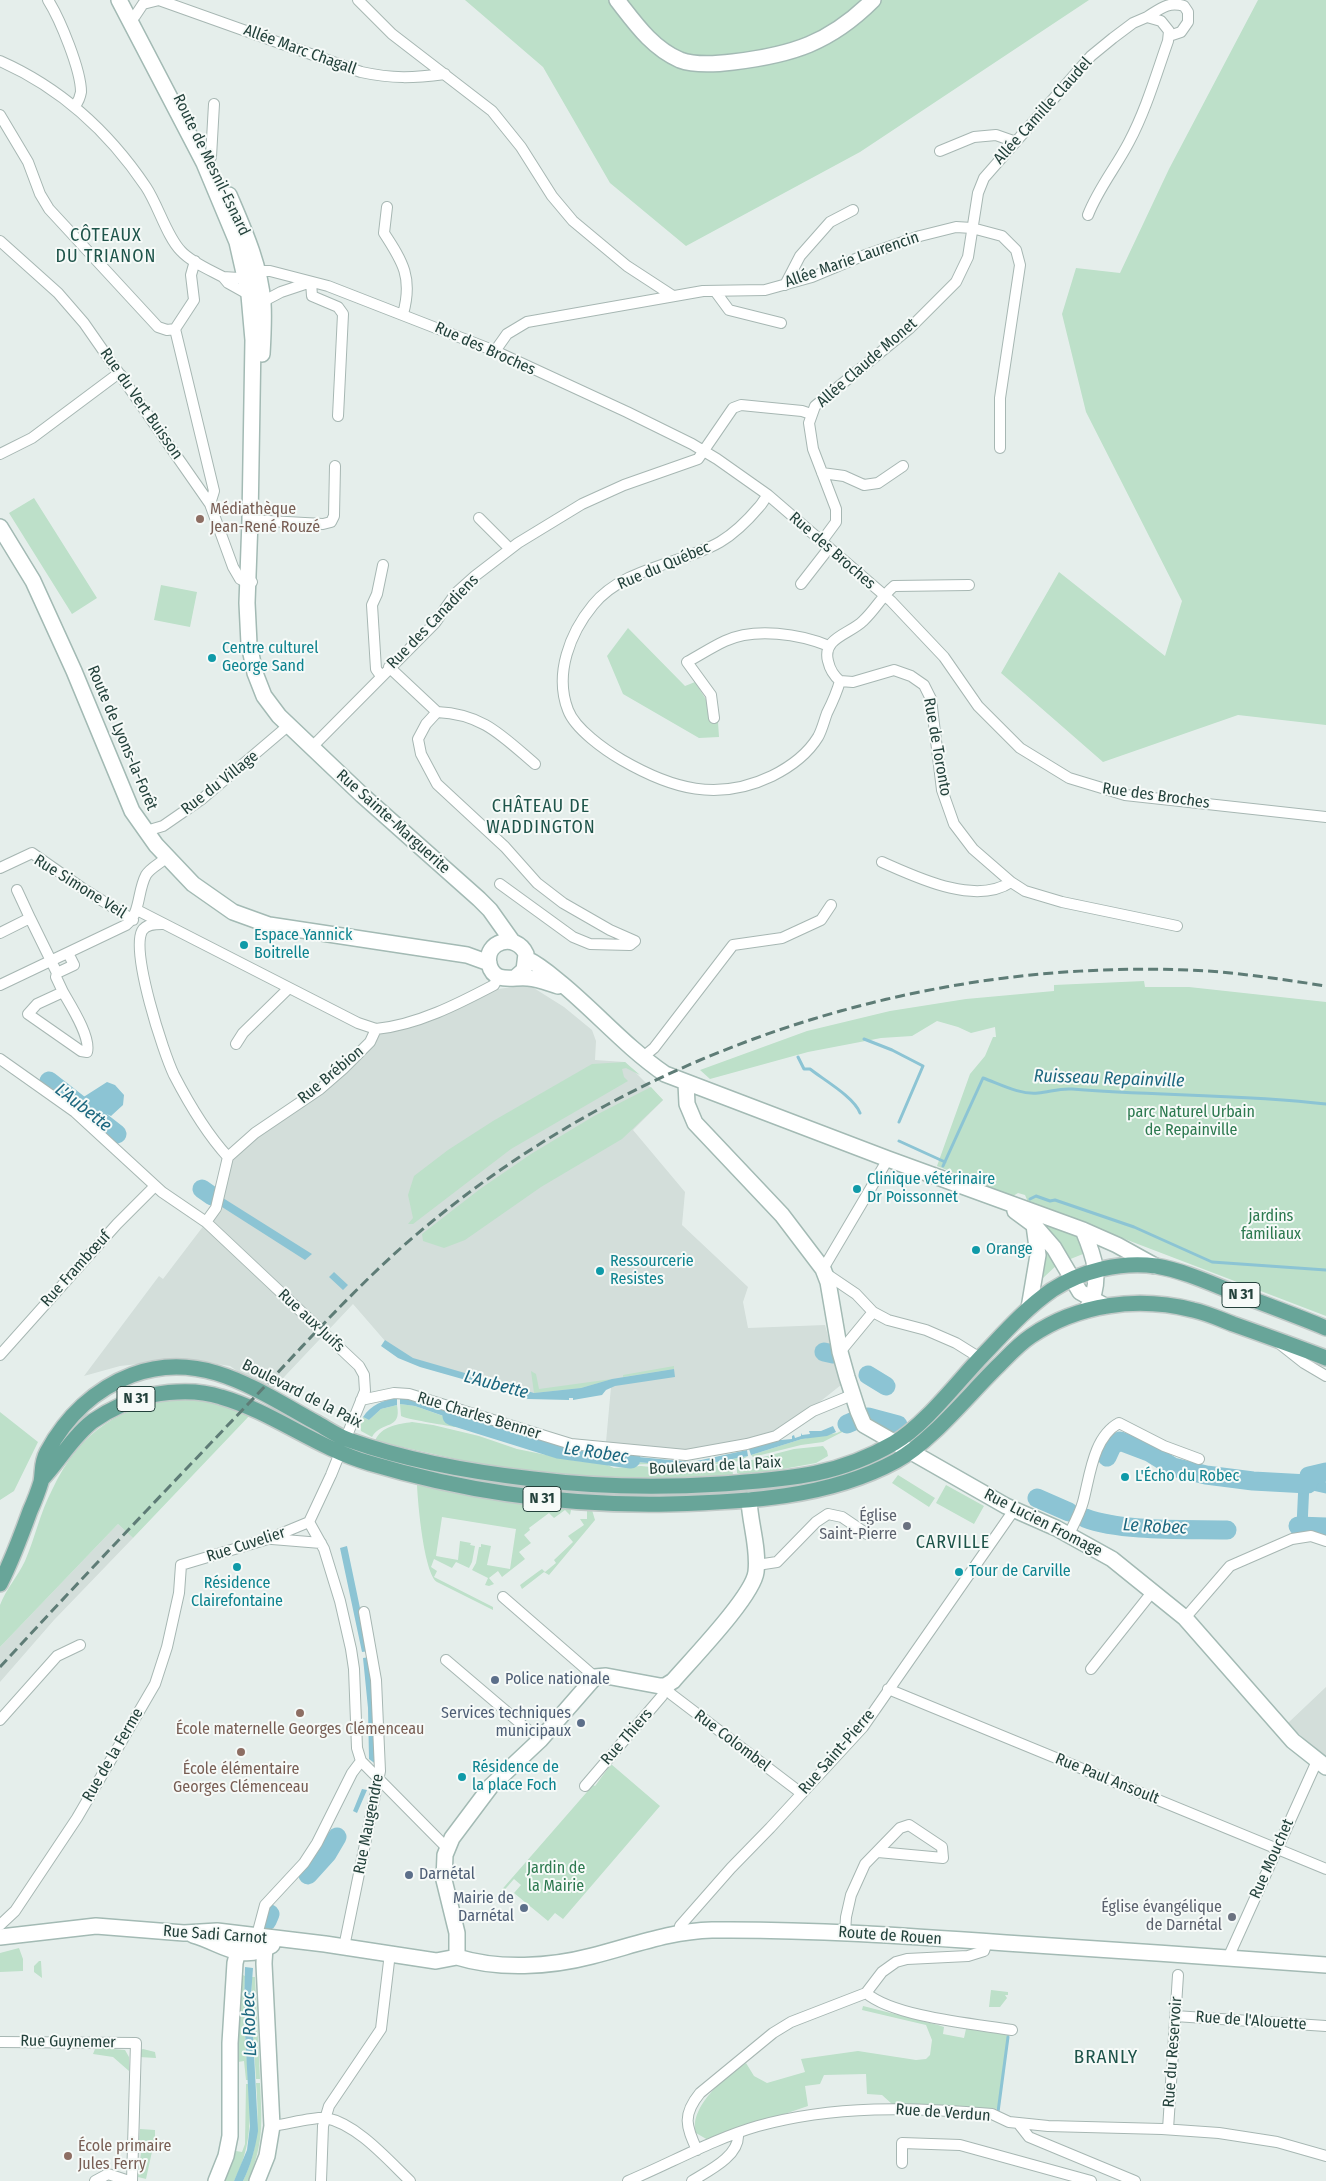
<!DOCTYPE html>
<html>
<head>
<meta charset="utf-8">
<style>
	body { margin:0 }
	canvas { display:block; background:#e5eeeb }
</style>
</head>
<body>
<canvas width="1326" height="2181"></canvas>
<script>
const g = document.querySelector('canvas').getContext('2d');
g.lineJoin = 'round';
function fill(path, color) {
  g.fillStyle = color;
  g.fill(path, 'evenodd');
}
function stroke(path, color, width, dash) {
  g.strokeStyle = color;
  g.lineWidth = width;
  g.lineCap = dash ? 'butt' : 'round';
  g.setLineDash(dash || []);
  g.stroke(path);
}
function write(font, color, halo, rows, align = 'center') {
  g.font = font + ' "Fira Sans Condensed",sans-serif';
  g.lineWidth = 4;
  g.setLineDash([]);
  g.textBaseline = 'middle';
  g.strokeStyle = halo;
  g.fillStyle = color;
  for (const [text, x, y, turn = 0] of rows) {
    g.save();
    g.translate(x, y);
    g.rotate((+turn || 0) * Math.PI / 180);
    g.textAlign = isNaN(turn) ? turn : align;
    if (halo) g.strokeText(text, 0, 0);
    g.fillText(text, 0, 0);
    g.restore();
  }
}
fill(new Path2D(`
	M529 985 564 1007 592 1030 596 1041 595 1060 625 1062 663 1100 633 1130 685 1192 682 1225 748 1287 743 1302 748 1328 825 1325 841 1385 773 1439 690 1460 605 1453 611 1387 527 1396 421 1366 392 1349 353 1304 269 1393 230 1366 183 1359 120 1366 84 1376 159 1276 163 1279 211 1216 228 1157 320 1089 373 1037 387 1028 482 991Z
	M118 1524 133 1538 54 1620 0 1682V1647Z
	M1326 1687V1760L1288 1723Z`), '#d3deda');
fill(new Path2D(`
	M465 0H1089L860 152 686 246 610 183 543 67Z
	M1258 0H1326V725L1238 715 1103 762 1001 673 1059 572 1165 656 1182 601 1086 412 1062 314 1076 268 1120 273 1169 169Z
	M34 498 97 598 72 614 9 513Z
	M161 585 197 592 190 627 154 620Z
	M628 628 685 686 695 682 707 701 711 720 718 722 719 737 699 738 623 694 607 656Z
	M1144 981 1145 987H1189L1326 1002V1316L1028 1202 1025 1195 1018 1193 1013 1196 937 1166 970 1074 985 1056 993 1037H996L995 1027 971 1033 958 1027 937 1021 912 1036 881 1038 808 1052 710 1079 700 1070 807 1031 890 1011 966 999 1054 991V985Z
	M625 1062 640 1075 626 1068 622 1069 624 1077 628 1081 511 1149 413 1224H408L413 1218 408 1195 414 1176 448 1150 493 1121 592 1064Z
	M651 1087 663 1100 622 1139 541 1187 465 1240 444 1248 423 1241 422 1234 480 1189 531 1154 594 1116Z
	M1029 1213 1078 1234 1088 1252 1068 1260Z
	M1042 1242 1058 1264 1043 1278 1039 1279Z
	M674 1366V1369L623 1377V1375Z
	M531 1371 536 1374 539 1389 612 1379 581 1388 534 1393Z
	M187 1398 217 1402 252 1413 133 1538 118 1524 0 1647C0 1636 0 1614 0 1605 6 1589 18 1576 25 1561 35 1538 40 1513 52 1490 81 1429 121 1405 187 1398Z
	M400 1404 415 1406 460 1422 457 1427H454C445 1425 405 1419 401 1416Z
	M397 1405C402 1431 382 1420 372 1437L361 1431 360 1423 363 1417 369 1420 381 1409Z
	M0 1412 38 1442 14 1491 0 1500Z
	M412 1422 433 1425 479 1436 517 1449 576 1461 603 1463 614 1468 641 1466 682 1470 726 1464 732 1466 733 1475 731 1478 605 1480 492 1467 375 1441C381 1426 398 1424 412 1422Z
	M853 1425H856L823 1442 801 1445 753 1457 751 1455 802 1439 837 1433Z
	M477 1428 522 1442 519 1446 478 1432Z
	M823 1446 827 1451 828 1456 816 1463 745 1476 737 1473V1467L744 1462 794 1449Z
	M545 1448 602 1459C591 1465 559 1455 546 1452Z
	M748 1456 740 1461 686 1468 653 1464 614 1465 605 1459 691 1467Z
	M898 1475 935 1498 929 1507 892 1483Z
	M417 1485 526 1504 592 1510 595 1520 549 1575 544 1572 522 1589 520 1585 539 1571 542 1569 545 1572 556 1563 554 1560 573 1542 568 1536 584 1525 580 1519H587V1511L571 1510 570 1515 565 1510 554 1518 549 1513 529 1528 530 1530 524 1535 531 1543 519 1552 525 1559 502 1577 498 1571 489 1578 494 1584 489 1586 485 1585 488 1578 472 1570 476 1563 479 1547H481V1544L491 1546 487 1565 510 1569 516 1529 442 1517 436 1556 458 1560 460 1541 471 1543 470 1545 475 1546 472 1562 469 1568 456 1562 452 1568 434 1559 431 1567 437 1571 434 1577 493 1607V1610L437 1582C424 1573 418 1504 417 1485Z
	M946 1485 984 1506 974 1524 936 1503Z
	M611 1764 660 1806 563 1919 555 1913 548 1921 514 1893 521 1885 514 1879 500 1895 498 1894 593 1785 595 1786Z
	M19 1948 23 1959V1971L0 1972V1953Z
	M39 1961H41L42 1978 34 1972V1966Z
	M243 1975 245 1976 244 2011 248 2080H246L244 2061 238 2062 239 2001Z
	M252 1977H255L260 2079H256L251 2005Z
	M991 1990 1008 1992V1995H1005L1007 1998 1000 2007H989Z
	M863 2006 938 2025 944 2027 943 2034 964 2038 966 2029 1009 2035 999 2109 892 2104 882 2095 867 2094 866 2074 824 2075 820 2084 805 2086 808 2106 708 2140 696 2133C688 2108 726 2075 746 2063L754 2076 767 2083 805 2072 801 2059 858 2051 916 2060 926 2059 930 2055 932 2040 926 2025 862 2010Z
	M101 2048 125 2050 129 2057V2071L113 2057 93 2054 95 2049Z
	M143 2049 155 2052 156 2058 139 2057 140 2050Z
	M256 2083H260C262 2123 264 2143 248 2181H243C259 2149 259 2118 256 2083Z
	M246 2084H249C251 2119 251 2149 234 2181H224L236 2151 242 2152 245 2144Z
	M140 2129 155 2130V2142L139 2141Z
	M142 2145 153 2147 146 2179 138 2177Z`), '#bde0c9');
fill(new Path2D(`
	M107 1082 115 1085 124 1095 123 1105 111 1116 102 1112 82 1098Z
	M223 1198 312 1254 305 1260 222 1207Z
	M334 1272 348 1285 343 1290 329 1277Z
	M385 1340 413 1358 534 1393 581 1388 612 1379 674 1369 675 1377 615 1386 606 1390 602 1395 573 1400V1398H569V1400L528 1399 507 1393 508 1390 495 1387 494 1388 420 1367 398 1358 381 1346Z
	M397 1398V1405L381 1409 369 1420 363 1417C371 1405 383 1400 397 1398Z
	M400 1398 410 1400 477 1421 475 1427 415 1406 400 1404Z
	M479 1422 523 1435 522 1442 477 1428Z
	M833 1426 836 1432 827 1436 802 1439 751 1455 749 1449 780 1437 781 1440 792 1439V1436L794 1435 795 1438 801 1436V1433L802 1435 810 1434 809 1431H821Z
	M547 1443 566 1448 603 1453 602 1459 570 1455 545 1448Z
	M747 1450 748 1456 691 1467 605 1459 606 1454 692 1462Z
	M347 1546 369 1651 362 1652 340 1548Z
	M370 1657 377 1765 369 1759 368 1708 363 1658Z
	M362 1789 367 1790 357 1813 353 1811Z
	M334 1836 340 1839 326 1861 316 1871 311 1867Z
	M245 1967 253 1968 251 1996 258 2131C255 2149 251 2165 243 2181H234L247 2150 250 2126 244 2011Z`), '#8cc4d4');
stroke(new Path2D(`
	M864 1039 892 1050 923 1066 899 1122
	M798 1057 804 1069H810C824 1080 854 1097 860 1113
	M899 1141 945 1162
	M943 1166 983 1078C1000 1084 1020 1095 1038 1093 1050 1092 1059 1088 1072 1089 1156 1096 1241 1094 1326 1104
	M1030 1199 1036 1196 1050 1201 1055 1200 1134 1227 1212 1262 1326 1270
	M998 2112 1008 2037`), '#8cc4d4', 3);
stroke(new Path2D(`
	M1308 1484 1326 1488
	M1302 1526 1304 1483`), '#8cc4d4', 11);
stroke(new Path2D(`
	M49 1081 117 1134
	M202 1189 212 1196
	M824 1352 833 1354
	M868 1375 886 1386
	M452 1416 558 1449 631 1459
	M868 1417 898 1425
	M847 1424 854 1421
	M1107 1457 1112 1446 1120 1441 1149 1452 1173 1467 1206 1475 1253 1481 1308 1484 1309 1476 1326 1472
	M1037 1498 1069 1512
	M1085 1518C1122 1532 1186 1529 1227 1530
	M1298 1526 1326 1527
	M308 1875 327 1854 337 1837
	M267 1921 270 1914`), '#8cc4d4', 19);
const street = new Path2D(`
	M48 0C60 19 81 70 81 92 80 98 78 102 75 106
	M159 0 361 72C393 79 413 78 445 74
	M358 0 392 34 492 111 521 147 552 196 573 221 627 266 673 296
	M135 16 143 4 159 0
	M1147 17C1160 9 1168 1 1184 6L1188 12V22L1181 32 1169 36
	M0 61C61 88 109 132 146 187 158 205 167 237 181 251 191 262 210 270 223 277L228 283 262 302 281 292 311 282
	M0 115 28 162 40 194 49 209 158 327 167 330 175 329
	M940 151 974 137 996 135 1016 142
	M211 157 214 104
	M387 207 384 233C403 262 413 278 403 314
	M0 241 58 293 84 323 210 504 233 567 240 579 244 581 252 582
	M195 261 191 275 194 300 175 329 214 491 210 504
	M223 277 239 278 262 271H270L328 286 495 351 627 412 692 444 717 459 768 495 891 601 944 657 978 706 1020 748 1069 778 1125 795 1326 817
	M311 282 312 296 338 307 343 314 338 416
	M785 285 800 256 830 222 853 210
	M715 291 729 310 781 323
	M495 351 507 334 527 322 703 291 765 290 812 277 860 257 920 236 956 227 972 228 1002 236 1016 250 1020 265 1000 398V448
	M0 454 32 438 115 376 121 375
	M822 473 844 476 864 485 878 483 903 466
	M768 495C764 499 763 503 759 507 748 520 735 533 720 542 680 565 624 567 593 605 570 633 554 674 568 710 575 729 605 750 622 760 672 789 718 802 772 776 790 767 807 755 818 737 822 730 824 721 827 713 832 703 837 692 840 681
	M479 518 510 549
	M250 520 323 524 331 522 334 516 335 466
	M822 541 836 522V509L813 449 809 423 815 406 910 328 956 282 968 257 978 193 984 178 1091 56 1113 38 1133 23 1147 17 1161 21 1169 31 1168 41C1156 75 1146 110 1129 142 1116 167 1098 189 1088 215
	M801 584 829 548
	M389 667 437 712 426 724 418 739 421 754 437 784 505 847 537 883 563 903 610 930 635 941 630 945 590 944 573 937 500 884
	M381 676 376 669 372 605 377 594 383 565
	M840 681 853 682 894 670 911 676 924 685 931 699 942 790 954 824 973 849 1011 882 1025 891 1062 902 1177 926
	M840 681C833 675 830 670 828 661 822 638 850 634 863 621 875 610 882 596 894 586L969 585
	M437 712C483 714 502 736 535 764
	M714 718 711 695 687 662C700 655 712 647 725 641 755 627 800 634 829 646
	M311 748 435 623 456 593 475 576 518 543 582 504 624 485 698 459 733 408 741 405 802 411 811 414
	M146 831 163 826 202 799 289 725
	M882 862C916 877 975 906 1011 882
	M0 868 32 853 82 888 133 920
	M17 890 30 918
	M137 910 358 1023 376 1029
	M162 924C155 924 146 924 142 931 131 953 163 1052 174 1075 189 1104 206 1133 228 1157
	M0 933 30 918 57 973 74 965 68 953
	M57 973 56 977 63 992 37 1004 28 1014 81 1051 87 1052C91 1037 71 1006 63 992
	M0 985 126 925C141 913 137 892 146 875 150 868 161 863 167 857
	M236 1044 243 1033 289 988
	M643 1057 654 1048 733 945 782 938 821 920 831 905
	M0 1059 75 1112 162 1192 206 1222 359 1366 364 1375 365 1391 331 1475 309 1522
	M206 1222 216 1208 228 1157 255 1133 320 1089 343 1069 370 1042 376 1029C417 1025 458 1004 494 985L498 977
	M823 1269 888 1159
	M825 1273 856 1294 873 1312 888 1320 926 1330 956 1343 980 1358
	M1280 1344 1304 1363 1326 1376
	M840 1352 873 1312
	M0 1355 117 1224 155 1186
	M361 1400 394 1393 409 1394 571 1444 686 1455 747 1444 776 1436 813 1411 852 1395
	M1069 1534C1074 1524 1080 1513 1083 1502 1090 1476 1093 1437 1119 1423L1164 1446 1199 1459
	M272 1539 321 1543
	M757 1565 777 1562 816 1522 828 1514 842 1517 867 1534
	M503 1597 595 1677
	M1185 1618 1230 1566 1292 1539 1311 1536 1326 1541
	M446 1660 540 1740
	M1091 1669 1153 1591
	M665 1686 671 1694 801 1793
	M888 1689 1326 1869
	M0 1720 57 1656 80 1645
	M361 1761 448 1849
	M585 1786 662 1696 665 1686
	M0 1925 15 1911 77 1818 155 1684 167 1647 179 1593 181 1565 268 1539 309 1522
	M679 1932 680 1926 731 1868 770 1828 863 1727 1014 1510
	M845 1933 846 1917 851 1895 865 1864 900 1828 909 1825 942 1847 943 1858 878 1852
	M257 1935 265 1905 304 1863 317 1843 352 1773 361 1761 357 1748 354 1669 351 1649 340 1601 324 1549 309 1522
	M344 1947 380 1771 376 1680 364 1612
	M1228 1958 1317 1761
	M866 1993C894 2017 975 2024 1012 2030
	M1175 2016 1326 2026
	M0 2042 136 2043 132 2181
	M1018 2123 1029 2137 1135 2181
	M272 2126C284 2125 317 2116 326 2118 357 2124 388 2160 410 2181
	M1168 2129 1178 1975
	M697 2150C686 2126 682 2115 700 2093L773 2033 791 2022 866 1993 882 1972 896 1962 907 1959 968 1956 984 1951 987 1942
	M902 2163V2143L960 2145 1091 2181
	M95 2181 108 2174 129 2181
	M321 2181 323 2126 329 2106 381 2029 390 1953
	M628 2181C671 2163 713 2139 758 2126 834 2105 914 2107 992 2114L1009 2122 1048 2126 1162 2129 1219 2133 1277 2142 1326 2156
	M692 2181C708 2171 740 2156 738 2134`);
const secondary = new Path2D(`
	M119 0 204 163 237 242 249 295 253 340 250 520 247 603 249 644 255 673 264 696 279 716 362 795 479 899 490 910 512 941
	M617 0C635 23 652 48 680 60 696 66 717 64 733 62 792 55 830 43 873 0
	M229 195C244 230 260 265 263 303 264 320 263 337 262 354
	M0 527 33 581 74 671 132 811 156 845 193 884 233 912 269 925 467 955 489 963
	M527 959C540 965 551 975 562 984 597 1013 627 1048 665 1074L888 1159 1083 1230 1117 1245 1155 1266
	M516 977 524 970 526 954C516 932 484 941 489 964 494 985 514 976 528 978 539 979 548 983 558 986
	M686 1083 687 1104 695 1123 782 1215 823 1269 828 1282 840 1352 847 1377 858 1411 864 1425 1006 1506 1056 1528 1112 1559 1185 1618 1293 1741 1326 1767
	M1015 1211 1034 1225 1054 1248 1080 1292 1105 1306
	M1083 1230C1094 1256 1103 1280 1088 1307
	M1029 1308 1038 1255 1034 1225
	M193 1935C222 1943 241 1964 272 1945
	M0 1937 96 1926 184 1933 217 1931 325 1944 436 1961 457 1957
	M457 1957C499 1970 550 1967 592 1956 632 1946 670 1931 712 1930 810 1929 908 1936 1006 1943 1113 1950 1219 1957 1326 1965
	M457 1957V1933L444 1880 445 1855 452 1838 491 1786 540 1740 595 1677 606 1676 660 1686H665L673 1681C692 1659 753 1596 756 1572 759 1548 750 1524 749 1500
	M216 2181 226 2156 230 2136V2043L235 1963 240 1943 245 1939 256 1936
	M257 2181 267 2156 272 2126 264 1964C264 1953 268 1942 257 1935`);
const primary = new Path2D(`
	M42 1479C59 1461 73 1436 93 1421 110 1409 131 1400 151 1395 173 1391 200 1390 221 1397 273 1412 317 1448 369 1463 466 1492 568 1506 669 1504 745 1502 828 1498 896 1461 931 1442 970 1393 999 1365 1009 1355 1019 1344 1031 1336 1078 1304 1137 1296 1193 1310 1207 1313 1220 1319 1233 1324 1264 1335 1295 1346 1326 1358
	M0 1584C12 1560 21 1536 30 1511 34 1502 38 1492 41 1482 43 1471 41 1463 47 1452 66 1417 95 1389 132 1375 201 1349 257 1390 315 1422 326 1428 337 1436 349 1440 408 1461 471 1472 533 1479 596 1487 658 1488 721 1484 786 1479 836 1477 894 1443 925 1425 958 1381 983 1355 1005 1332 1026 1308 1052 1290 1081 1271 1121 1261 1156 1266 1185 1271 1212 1284 1238 1294 1267 1305 1297 1316 1326 1328`);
stroke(street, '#a7b7b3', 12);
stroke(secondary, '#a3bab4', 18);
stroke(primary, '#c1cac8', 18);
stroke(street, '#fff', 10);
stroke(secondary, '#fff', 15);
stroke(primary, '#68a599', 15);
stroke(new Path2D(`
	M0 1667C82 1578 166 1490 250 1402 308 1341 364 1277 429 1224 645 1046 929 955 1208 971 1248 974 1287 980 1326 986`), '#5e7c76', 3, [10, 5]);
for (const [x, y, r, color] of [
	[200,519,5,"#8d6e63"],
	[212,658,5,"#0f9aa8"],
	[244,945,5,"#0f9aa8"],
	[857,1189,5,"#0f9aa8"],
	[976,1250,5,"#0f9aa8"],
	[600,1271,5,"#0f9aa8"],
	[1125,1477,5,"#0f9aa8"],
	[907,1526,5,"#6b7280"],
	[237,1567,5,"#0f9aa8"],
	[959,1572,5,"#0f9aa8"],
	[495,1680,5,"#5c6f8a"],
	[300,1713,5,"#8d6e63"],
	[581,1723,5,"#5c6f8a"],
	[241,1752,5,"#8d6e63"],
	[462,1777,5,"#0f9aa8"],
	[409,1875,5,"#5c6f8a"],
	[524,1908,5,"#5c6f8a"],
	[1232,1917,5,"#6b7280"],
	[68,2156,5,"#8d6e63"]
]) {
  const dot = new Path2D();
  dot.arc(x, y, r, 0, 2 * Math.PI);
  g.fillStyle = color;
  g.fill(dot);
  stroke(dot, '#f6faf8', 2);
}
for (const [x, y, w] of [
	[1241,1295,38],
	[136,1399,38],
	[542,1499,38]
]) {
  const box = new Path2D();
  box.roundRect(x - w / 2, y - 12.5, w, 25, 4);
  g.fillStyle = '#f6faf8';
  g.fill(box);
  stroke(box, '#23413b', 1);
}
write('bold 15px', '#23413b', null, [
	["N 31",1241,1295],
	["N 31",136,1399],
	["N 31",542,1499]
]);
write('16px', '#23413b', '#f6faf8', [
	["Allée Marc Chagall",300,50,20],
	["Allée Camille Claudel",1043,111,-48],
	["Route de Mesnil-Esnard",211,165,64],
	["Allée Marie Laurencin",852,260,-19],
	["Rue des Broches",485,349,24],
	["Allée Claude Monet",867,363,-41],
	["Rue du Vert Buisson",141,404,55],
	["Rue des Broches",832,551,41],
	["Rue du Québec",664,566,-23],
	["Rue des Canadiens",433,622,-46],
	["Route de Lyons-la-Forêt",122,738,67],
	["Rue de Toronto",937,747,80],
	["Rue du Village",220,783,-38],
	["Rue des Broches",1156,796,8],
	["Rue Sainte-Marguerite",393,822,42],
	["Rue Simone Veil",80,887,32],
	["Rue Brébion",331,1075,-40],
	["Rue Frambœuf",76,1269,-48],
	["Rue aux Juifs",311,1321,43],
	["Boulevard de la Paix",302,1394,27],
	["Rue Charles Benner",479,1416,17],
	["Boulevard de la Paix",715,1466,-3],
	["Rue Lucien Fromage",1043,1523,27],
	["Rue Cuvelier",246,1545,-18],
	["Rue Thiers",627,1737,-49],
	["Rue Colombel",732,1741,37],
	["Rue Saint-Pierre",837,1752,-49],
	["Rue de la Ferme",113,1755,-60],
	["Rue Paul Ansoult",1107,1779,22],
	["Rue Maugendre",369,1824,-79],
	["Rue Mouchet",1272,1859,-66],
	["Rue Sadi Carnot",215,1935,4],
	["Route de Rouen",890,1936,4],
	["Rue de l'Alouette",1251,2021,4],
	["Rue Guynemer",68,2042,1],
	["Rue du Reservoir",1173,2052,-86],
	["Rue de Verdun",943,2113,4]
]);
write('16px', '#785e54', '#f6faf8', [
	["Médiathèque",210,510],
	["Jean-René Rouzé",210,528],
	["École maternelle Georges Clémenceau",300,1730,"center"],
	["École élémentaire",241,1770,"center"],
	["Georges Clémenceau",241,1788,"center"],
	["École primaire",78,2147],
	["Jules Ferry",78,2165]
], 'left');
write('16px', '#0d838f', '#f6faf8', [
	["Centre culturel",222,649],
	["George Sand",222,667],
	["Espace Yannick",254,936],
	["Boitrelle",254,954],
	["Clinique vétérinaire",867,1180],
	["Dr Poissonnet",867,1198],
	["Orange",986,1250],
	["Ressourcerie",610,1262],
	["Resistes",610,1280],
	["L'Écho du Robec",1135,1477],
	["Tour de Carville",969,1572],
	["Résidence",237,1584,"center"],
	["Clairefontaine",237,1602,"center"],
	["Résidence de",472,1768],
	["la place Foch",472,1786]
], 'left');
write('16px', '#2c794f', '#f6faf8', [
	["parc Naturel Urbain",1191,1113],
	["de Repainville",1191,1131],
	["jardins",1271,1217],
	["familiaux",1271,1235],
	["Jardin de",556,1869],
	["la Mairie",556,1887]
]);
write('16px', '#5b616d', '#f6faf8', [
	["Église",897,1517],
	["Saint-Pierre",897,1535],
	["Église évangélique",1222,1908],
	["de Darnétal",1222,1926]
], 'right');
write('16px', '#4e5e75', '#f6faf8', [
	["Police nationale",505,1680],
	["Services techniques",571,1714,"right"],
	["municipaux",571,1732,"right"],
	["Darnétal",419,1875],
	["Mairie de",514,1899,"right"],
	["Darnétal",514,1917,"right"]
], 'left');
g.letterSpacing = '1px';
write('18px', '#1e544a', '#f6faf8', [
	["CÔTEAUX",106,236],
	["DU TRIANON",106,257],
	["CHÂTEAU DE",541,807],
	["WADDINGTON",541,828],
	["CARVILLE",953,1543]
]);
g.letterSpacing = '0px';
write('italic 18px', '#1b677f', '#f6faf8', [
	["Ruisseau Repainville",1109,1079,2],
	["L'Aubette",83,1108,38],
	["L'Aubette",496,1385,15],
	["Le Robec",596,1453,8],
	["Le Robec",1155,1527,3],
	["Le Robec",250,2024,-92]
]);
g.letterSpacing = '1px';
write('19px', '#1e544a', '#f6faf8', [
	["BRANLY",1106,2058]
]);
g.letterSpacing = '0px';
</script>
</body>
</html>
